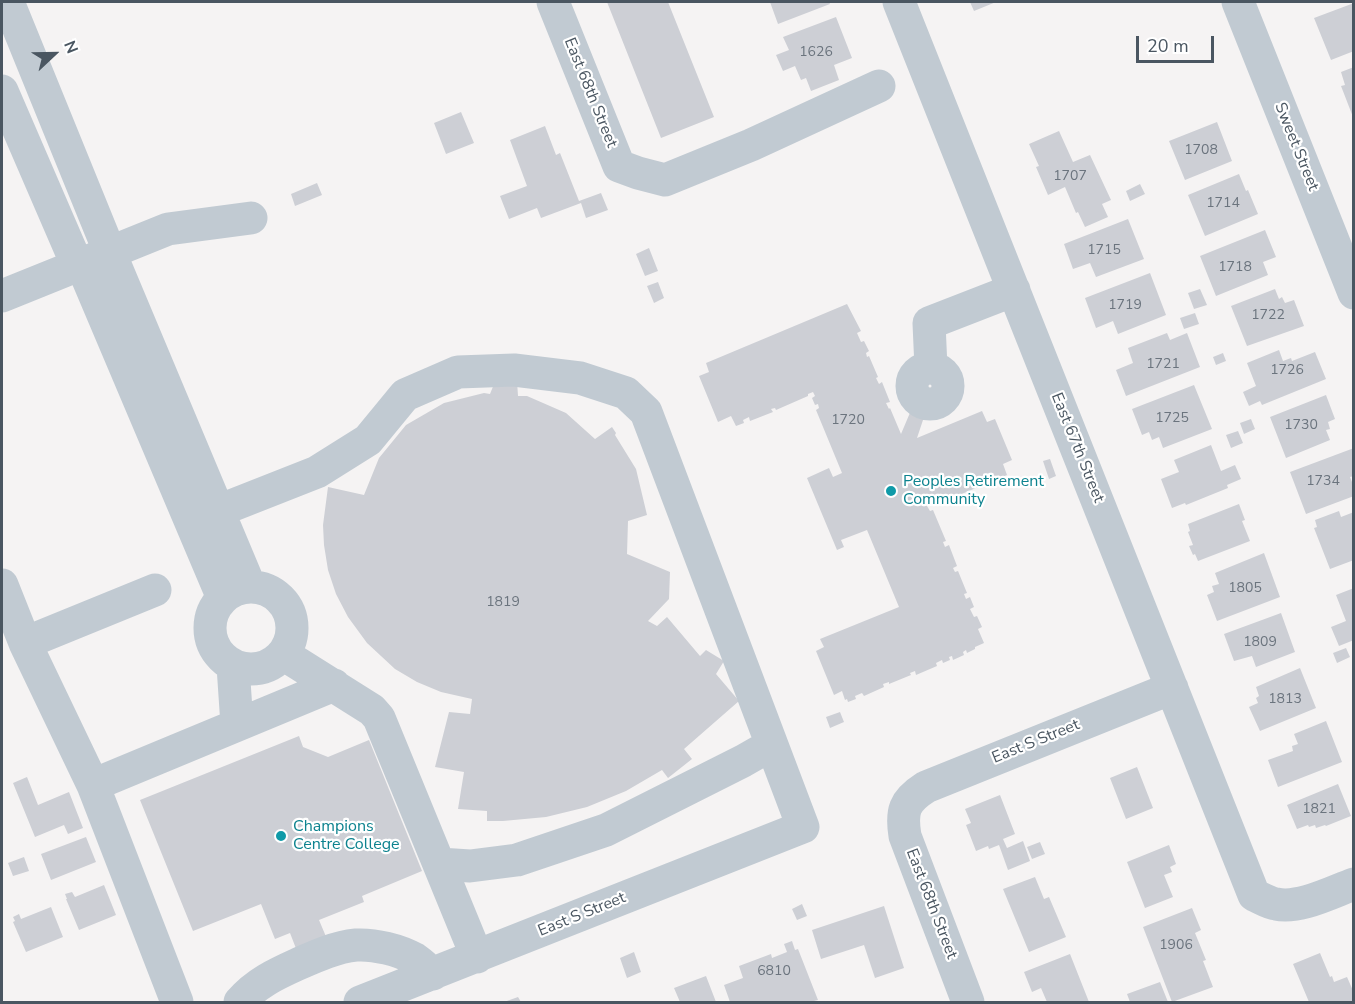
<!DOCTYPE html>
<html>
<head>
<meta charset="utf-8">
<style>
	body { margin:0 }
	#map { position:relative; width:1355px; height:1004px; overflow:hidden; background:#f5f3f3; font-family:"Nunito Sans",sans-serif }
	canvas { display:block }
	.frame { position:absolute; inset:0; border:3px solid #4a5661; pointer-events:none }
	.north { position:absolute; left:24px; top:24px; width:60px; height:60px; -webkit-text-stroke:4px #fff; paint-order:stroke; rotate:68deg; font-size:16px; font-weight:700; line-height:24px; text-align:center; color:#4a5661 }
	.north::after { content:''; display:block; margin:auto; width:21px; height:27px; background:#4a5661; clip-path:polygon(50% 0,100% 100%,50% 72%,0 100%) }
	.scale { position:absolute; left:1136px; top:36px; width:78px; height:27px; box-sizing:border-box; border:3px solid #4a5661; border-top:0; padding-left:8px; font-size:18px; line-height:21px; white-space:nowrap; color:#4a5661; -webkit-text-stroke:4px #fff; paint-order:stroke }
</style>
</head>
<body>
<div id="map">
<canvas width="1355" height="1004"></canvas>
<div class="frame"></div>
<div class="north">N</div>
<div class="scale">20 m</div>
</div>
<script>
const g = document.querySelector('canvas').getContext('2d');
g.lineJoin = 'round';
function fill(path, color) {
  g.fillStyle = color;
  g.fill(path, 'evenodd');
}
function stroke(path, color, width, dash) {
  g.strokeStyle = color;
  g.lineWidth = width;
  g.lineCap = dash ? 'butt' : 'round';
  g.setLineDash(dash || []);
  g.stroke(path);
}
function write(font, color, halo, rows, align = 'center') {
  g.font = font + ' "Nunito Sans",sans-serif';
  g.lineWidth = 4.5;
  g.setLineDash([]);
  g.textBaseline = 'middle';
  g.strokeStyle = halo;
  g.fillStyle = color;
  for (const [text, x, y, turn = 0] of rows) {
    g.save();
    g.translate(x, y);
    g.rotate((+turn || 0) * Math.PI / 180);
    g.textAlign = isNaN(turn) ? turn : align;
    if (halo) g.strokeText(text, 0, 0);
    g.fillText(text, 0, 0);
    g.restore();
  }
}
fill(new Path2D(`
	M607 2H668L714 117 661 138Z
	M770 2H829L830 4 778 24Z
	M970 2H996L974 11Z
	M1354 3V51L1331 60 1314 18Z
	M836 17 852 58 834 65 839 80 811 91 806 78 801 80 795 66 783 71 776 55 789 50 783 37Z
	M1354 67V117H1353L1341 86 1345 85 1341 72Z
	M461 112 474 143 446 154 434 123Z
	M1217 122 1232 161 1185 180 1169 141Z
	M545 126 556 155 560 153 579 201 601 193 608 210 586 218 581 203 541 218 537 208 509 219 500 196 527 186 510 140Z
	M1059 131 1073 162 1090 155 1111 200 1102 204 1108 217 1085 227 1078 212 1076 213 1065 187 1048 195 1036 167 1039 166 1029 144Z
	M1239 174 1246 191 1248 190 1258 214 1205 236 1188 195Z
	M317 183 322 195 295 206 291 194Z
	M1140 184 1145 194 1130 201 1126 191Z
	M1128 219 1144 259 1096 277 1090 263 1073 269 1064 244Z
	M1265 230 1276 257 1263 262 1268 275 1216 296 1200 256Z
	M649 248 658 271 645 276 636 254Z
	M1150 273 1166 315 1118 334 1113 321 1096 328 1085 298Z
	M658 282 664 298 654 303 647 286Z
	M1200 289 1207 305 1194 309 1188 293Z
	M1275 289 1279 299 1282 297 1285 303 1294 300 1304 326 1247 346 1231 306Z
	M847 304 861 331 857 333 861 342 864 341 869 351 866 353 867 357 869 356 878 377 876 378 879 384 882 382 890 402 886 403 889 409 890 408 901 434 912 408 925 414 917 438 982 411 987 422 995 419 1012 460 1003 464 1007 475 933 506 932 504 927 506 930 511 933 510 946 541 943 542 945 547 949 545 957 566 953 568 955 572 958 571 967 593 964 594 966 599 970 597 974 607 970 609 974 617 977 616 982 627 978 629 984 643 975 647V649L967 653 966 650 963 652 964 655 953 660 952 656 949 657 950 660 943 663 942 660 936 663 937 666 916 675 915 671 910 673 911 675 889 684V682L883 684 884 687 864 696 862 693 855 696 856 699 848 702 847 699 845 700 842 691 834 695 816 651 824 647 820 639 899 607 867 530 841 540 844 547 837 550 807 478 829 468 833 477 842 473 816 410 819 408 818 404 815 405 812 398 815 396 813 392 808 394V396L776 410 775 408 771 409 773 412 750 421 749 417 743 420 744 423 736 426 731 416 718 422 699 376 709 372 706 363Z
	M1195 313 1199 324 1184 329 1180 318Z
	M1167 333 1170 340 1187 333 1200 367 1126 396 1116 370 1133 363 1128 348Z
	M1279 350 1283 361 1291 358 1292 361 1315 352 1326 379 1262 405 1260 401 1249 406 1243 392 1256 386 1247 363Z
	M1223 353 1226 361 1216 365 1213 357Z
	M496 379 517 381 518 396H527L566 413 595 439 612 427 616 433 615 435 636 469 647 515 628 521 627 554 670 572 669 599 648 621 657 626 667 617 700 656 706 650 724 661 716 674 739 701 684 749 692 759 668 778 662 770 626 791 587 807 546 817 503 821H487V811L458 809 464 772 435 767 449 712 470 714 472 699 441 692 417 682 395 669 367 643 348 617 336 594 328 570 324 545 323 525 328 487 364 495 379 458 406 425 444 403 484 393 490 394Z
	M1194 385 1212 429 1163 448 1159 437 1152 440 1149 432 1142 435 1132 409Z
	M1326 395 1335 419 1328 422 1330 429 1326 430 1330 440 1286 458 1270 417Z
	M1251 419 1255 429 1244 434 1240 423Z
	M1238 431 1243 443 1231 448 1226 435Z
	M1211 445 1221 471 1235 465 1241 479 1227 485 1228 488 1186 505 1185 503 1172 508 1161 479 1179 472 1174 460Z
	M1354 448V476L1350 477 1354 487V496L1306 514 1290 472Z
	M1050 459 1056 476 1049 479 1043 461Z
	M1239 504 1245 520 1242 521 1250 541 1198 561 1195 554 1193 555 1189 546 1193 545 1188 532 1190 531 1188 524Z
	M1339 511 1341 517 1354 512V560L1330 569 1314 528 1317 527 1315 520Z
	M1264 553 1280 597 1217 621 1207 595 1214 592 1212 586 1219 584 1215 573Z
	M1354 588V640L1339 646 1331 627 1346 621 1336 595Z
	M1281 613 1295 652 1256 667 1252 656 1234 661 1224 634Z
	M1346 648 1350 657 1337 663 1333 653Z
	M1300 668 1316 708 1260 731 1249 707 1258 703 1256 698 1259 696 1256 687Z
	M840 712 844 722 830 728 826 717Z
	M1326 721 1342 762 1278 787 1268 760 1293 751 1292 746 1298 744 1294 734Z
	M299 736 303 747 328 757 369 740 422 871 362 896 364 902 319 920 327 939 297 951 290 933 275 939 261 904 193 931 140 800Z
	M1137 767 1153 808 1126 819 1110 778Z
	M27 777 38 805 69 792 83 828 68 834 64 825 35 837 13 783Z
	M1338 784 1351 816 1326 826 1325 825 1316 828 1315 825 1309 827 1308 825 1297 829 1287 805Z
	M1000 795 1015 834 1003 839 1007 848 1023 841 1030 861 1008 870 999 845 989 849 988 846 976 851 966 825 971 823 965 809Z
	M86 837 96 862 51 880 41 854Z
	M1040 842 1045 854 1032 859 1027 847Z
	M1169 845 1176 864 1170 867 1172 872 1164 875 1173 897 1145 908 1127 862Z
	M24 857 29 871 13 876 8 863Z
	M1035 877 1044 899 1049 897 1066 937 1029 952 1003 889Z
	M104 885 116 915 79 930 66 899H67L65 894 72 892 75 897Z
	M802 904 807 916 797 920 792 909Z
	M884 906 904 968 875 978 864 945 821 959 812 930Z
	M51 907 63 937 26 952 13 922 15 921 13 917 19 914 21 919Z
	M1192 908 1201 930 1195 933 1206 960 1203 961 1213 987 1172 1002 1143 927Z
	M792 941 795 950 798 949 818 1000 810 1002H730L724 985 743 978 739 966 771 954 772 958 787 952 784 944Z
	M634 952 641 972 627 978 620 958Z
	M1320 953 1330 977 1332 976 1334 982 1347 977 1354 993V1002H1309L1293 964Z
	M1070 954 1089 1002H1047L1041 988 1032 992 1024 972Z
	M706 976 716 1002H680L674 988Z
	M1160 982 1168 1002H1130L1127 994Z
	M518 997 521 1002H504Z`), '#cdcfd5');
stroke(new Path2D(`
	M8 2 110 253 250 587
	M553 2 619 166 638 173 665 180 751 145 879 86
	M899 2 1254 895C1261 898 1269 903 1276 904 1300 909 1332 892 1354 884
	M1238 2 1354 293
	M2 91 78 267
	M82 265 223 598
	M2 296 168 229 251 218
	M931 368 929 323 1014 290
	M912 386a18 18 0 1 1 36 0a18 18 0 1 1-36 0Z
	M218 511 317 472 368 440 405 395 458 372 514 370 580 378 626 393 646 412 803 827 360 1002
	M2 585 25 643
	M210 628a41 41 0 1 1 82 0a41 41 0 1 1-82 0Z
	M283 654 372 710 379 718 477 957
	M233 666 237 725
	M93 785 25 643 155 590
	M439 864 470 866 517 860 606 830 743 761 771 745
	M177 1002 93 785 334 685
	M240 1002C256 983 276 974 298 964 316 956 336 947 356 945 375 944 399 950 415 959 421 963 427 969 433 974
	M968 1002 905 836C901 811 904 801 926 787L1172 688`), '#c1cad2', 33);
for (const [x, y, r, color] of [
	[891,491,6,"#0f9aa8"],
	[281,836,6,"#0f9aa8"]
]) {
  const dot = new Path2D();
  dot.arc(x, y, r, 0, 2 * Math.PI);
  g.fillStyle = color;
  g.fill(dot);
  stroke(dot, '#fff', 2);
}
write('14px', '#6b747e', null, [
	["1626",816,53],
	["1708",1201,151],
	["1707",1070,177],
	["1714",1223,204],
	["1715",1104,251],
	["1718",1235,268],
	["1719",1125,306],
	["1722",1268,316],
	["1721",1163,365],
	["1726",1287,371],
	["1725",1172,419],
	["1720",848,421],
	["1730",1301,426],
	["1734",1323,482],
	["1805",1245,589],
	["1819",503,603],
	["1809",1260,643],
	["1813",1285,700],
	["1821",1319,810],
	["1906",1176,946],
	["6810",774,972]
]);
write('16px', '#4a5661', '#fff', [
	["East 68th Street",590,93,68],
	["Sweet Street",1296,147,68],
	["East 67th Street",1077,448,68],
	["East S Street",1036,742,-22],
	["East 68th Street",931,904,69],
	["East S Street",582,915,-22]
]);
write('16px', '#0d838f', '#fff', [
	["Peoples Retirement",903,482],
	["Community",903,500],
	["Champions",293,827],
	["Centre College",293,845]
], 'left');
</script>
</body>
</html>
